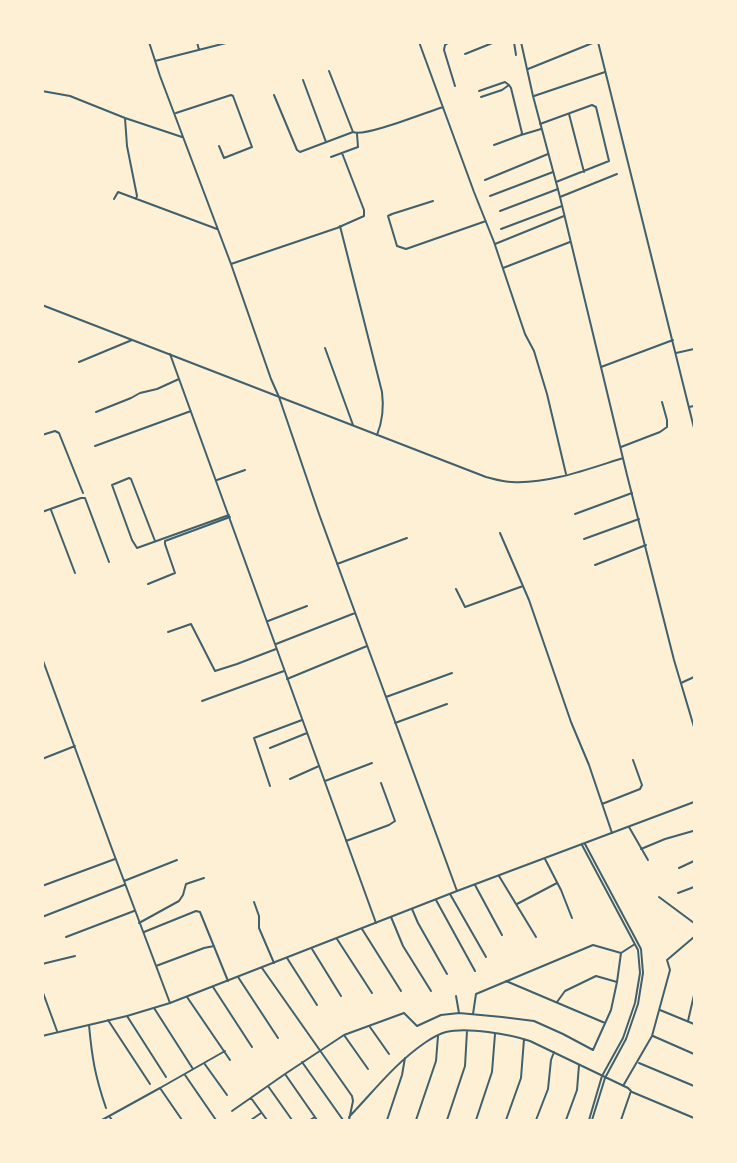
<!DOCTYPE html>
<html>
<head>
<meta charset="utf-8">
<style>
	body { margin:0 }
	#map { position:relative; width:737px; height:1163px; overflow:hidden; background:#fdf0d5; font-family:Ubuntu,sans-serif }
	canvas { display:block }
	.frame { position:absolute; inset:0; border:44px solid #fdf0d5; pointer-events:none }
</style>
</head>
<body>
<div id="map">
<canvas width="737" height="1163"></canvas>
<div class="frame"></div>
</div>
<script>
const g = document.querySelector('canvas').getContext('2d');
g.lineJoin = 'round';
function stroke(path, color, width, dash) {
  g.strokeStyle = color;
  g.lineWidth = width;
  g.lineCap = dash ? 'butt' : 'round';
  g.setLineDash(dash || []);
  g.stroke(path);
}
stroke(new Path2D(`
	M149 42 160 76 231 264 271 379 279 397 319 514 457 891
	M197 42 199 50
	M419 42 474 192 494 242 525 334 534 351 547 394 566 474
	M450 42 445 45 444 50 455 86
	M514 42 516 55
	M598 42 694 428
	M465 54 495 42
	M155 61 230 42
	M528 69 595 42
	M329 71 353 132
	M303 80 326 142
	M42 91 70 96 125 118 182 137
	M479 91 505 82 509 85 502 90 481 97
	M274 95 297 150 300 152 353 132C365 137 427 112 443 107
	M534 96 605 72
	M176 113 231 95 233 96 252 147 224 158 219 146
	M569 114 584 172
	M125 118 127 146 137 196 136 199
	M540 124 592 105 596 107 609 161 556 182
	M521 135 541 129
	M494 145 521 135 522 133 511 88 509 85
	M331 157 358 147 357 134
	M485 180 548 154
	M490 196 553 172
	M560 197 617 174
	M114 199 118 192 217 229
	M433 201 392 214 388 216 397 246 406 249 486 221
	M500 211 558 189
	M340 226 382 392C384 407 383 420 377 435
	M501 229 562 206
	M495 244 564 216
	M231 264 337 228 364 216V210L342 153
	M503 268 570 242
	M325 348 353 425
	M676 353 694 349
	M170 354 376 923
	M79 362 132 340
	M601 367 673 340
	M689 407 694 406
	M96 412 131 398 140 393 157 389 179 379
	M42 435 55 431 59 433 83 493
	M95 446 191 411
	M621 447 660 432 667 427V420L662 402
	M217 480 245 470
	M51 510 75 573
	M42 512 81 498H85L109 562
	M575 514 632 493
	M500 533 529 600 571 722 589 765 612 833
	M584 539 639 519
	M155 541 131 479 129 478 112 485 132 540 137 548 229 515
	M337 564 407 538
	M595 565 646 545
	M148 584 175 573 165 544V541L230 517
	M456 589 465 607 523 586
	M268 621 307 606
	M168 632 191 624 215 671 237 664 276 649
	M276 644 355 613
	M42 658 112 849 170 1003
	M287 679 367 646
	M681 683 694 677
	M386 697 452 673
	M202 701 284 671
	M395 723 447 704
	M270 748 307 733
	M42 759 75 746
	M290 779 319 766
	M325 781 372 763
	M270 786 254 738 302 720
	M602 804 640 789 642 785 633 760
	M629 827 648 860
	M346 841 389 825 395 821 381 783
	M585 844 641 949 643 973 638 1004 626 1039 605 1078 592 1120
	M582 845 638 950 640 973 635 1003 623 1038 602 1076 589 1120
	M641 849 665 839 693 831
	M545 859 561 890 572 918
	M679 868 694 861
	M499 876 536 937
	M124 881 177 860
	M475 885 502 935
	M42 886 115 859
	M678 893 694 887
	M450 894 486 957
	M659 897 694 923
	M436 900 475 971
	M254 902 259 916V928L274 963
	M517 904 557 883
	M412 909 418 923 447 974
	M42 917 124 885
	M391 917 403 946 431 991
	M139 923 179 901 183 895 186 884 204 878
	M362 929 401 991
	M144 932 196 911 200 912 228 981
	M66 937 134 911
	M337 939 372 993
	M312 949 341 996
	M287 958 317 1005
	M42 964 75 956
	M156 966 204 948 214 946
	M262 968 352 1096 353 1101 349 1120
	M238 977 278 1038
	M506 981 605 1023
	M213 987 252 1047
	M42 990 57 1031
	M456 996 459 1013
	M187 997 230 1060
	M557 1002 565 991 596 976 617 982
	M154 1008 193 1069
	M660 1010 694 1024
	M473 1014 476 994 593 945 621 953 635 944
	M127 1016 166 1077
	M108 1020 150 1084
	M688 1021 694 995
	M89 1025C92 1058 95 1076 106 1108
	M370 1027 389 1054
	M344 1035 368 1069
	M653 1036 694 1054
	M302 1062 343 1120
	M204 1063 227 1095
	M639 1063 694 1086
	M185 1075 216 1120
	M268 1086 292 1120
	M623 1086 652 1036 670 970 667 960 694 937
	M632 1092 694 1118
	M251 1098 267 1120
	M232 1111 285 1074
	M109 1116 112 1120
	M349 1117C374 1091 395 1063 426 1042 432 1038 439 1034 446 1032 467 1027 509 1034 530 1041L628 1088 631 1091 621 1120
	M102 1120 160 1088
	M182 1120 160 1088 225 1051
	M251 1120 261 1113
	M310 1120 315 1117
	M317 1120 285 1074 344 1035 404 1013 417 1026 441 1015 459 1013 502 1017 534 1021 563 1034 593 1050 611 1010 617 982 621 953
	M387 1120 402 1075 405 1058
	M416 1120 436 1061 438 1036
	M447 1120 465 1066 467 1031
	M476 1120 492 1072 495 1034
	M506 1120 521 1078 524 1039
	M536 1120 548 1089 551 1060 554 1052
	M566 1120 577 1090 579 1065`), '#3f606c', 2);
stroke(new Path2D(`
	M521 42 533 96 560 197 627 475 674 660 694 727
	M42 305 486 477C494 479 503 482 512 482 549 484 588 469 623 458
	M42 1036 127 1016 170 1003 457 891 694 802`), '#3f606c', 2);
</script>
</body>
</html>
